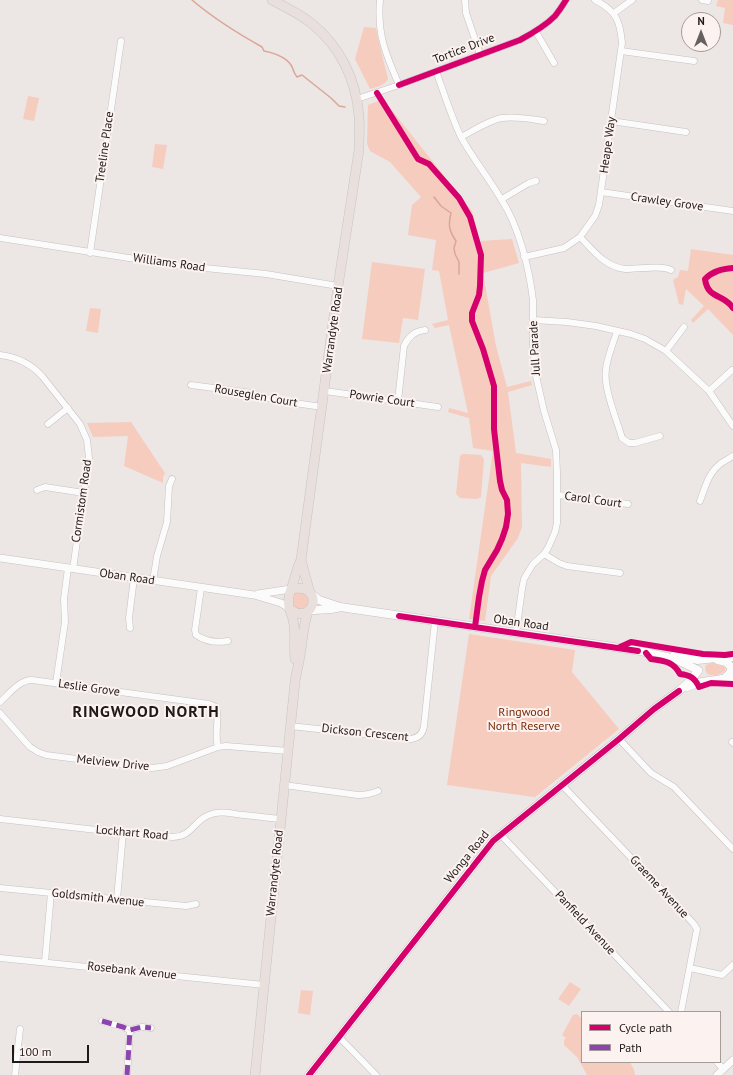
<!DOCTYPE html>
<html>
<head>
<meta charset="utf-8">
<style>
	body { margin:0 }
	#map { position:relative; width:733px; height:1075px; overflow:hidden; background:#ece6e5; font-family:"PT Sans",sans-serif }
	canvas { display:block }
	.legend { position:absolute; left:581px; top:1011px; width:140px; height:52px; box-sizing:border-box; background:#fcf2ef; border:1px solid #a39c99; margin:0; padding:5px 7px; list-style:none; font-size:12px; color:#1e1a19 }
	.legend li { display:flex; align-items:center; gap:8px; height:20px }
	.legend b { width:20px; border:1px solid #a39c99 }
	.north { position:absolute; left:681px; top:12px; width:40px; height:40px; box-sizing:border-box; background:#fcf2ef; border:1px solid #a39c99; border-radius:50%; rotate:0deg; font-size:11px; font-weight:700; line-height:16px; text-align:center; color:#1e1a19 }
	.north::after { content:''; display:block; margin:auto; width:14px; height:18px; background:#666160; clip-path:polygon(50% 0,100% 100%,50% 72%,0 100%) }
	.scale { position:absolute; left:12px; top:1045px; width:77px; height:18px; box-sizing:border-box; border:2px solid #1e1a19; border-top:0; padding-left:5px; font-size:12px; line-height:14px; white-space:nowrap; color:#1e1a19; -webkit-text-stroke:3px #fcf2ef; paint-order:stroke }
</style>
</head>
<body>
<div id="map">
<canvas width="733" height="1075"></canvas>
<ul class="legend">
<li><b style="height:5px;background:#d6006c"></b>Cycle path</li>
<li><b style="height:5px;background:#8e44ad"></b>Path</li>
</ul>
<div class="north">N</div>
<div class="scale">100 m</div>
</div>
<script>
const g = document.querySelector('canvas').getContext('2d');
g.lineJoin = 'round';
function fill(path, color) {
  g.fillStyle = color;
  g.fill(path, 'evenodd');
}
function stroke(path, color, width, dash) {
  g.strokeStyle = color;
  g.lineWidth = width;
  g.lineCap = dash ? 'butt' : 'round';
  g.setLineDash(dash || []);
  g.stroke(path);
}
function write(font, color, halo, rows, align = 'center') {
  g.font = font + ' "PT Sans",sans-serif';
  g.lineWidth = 4;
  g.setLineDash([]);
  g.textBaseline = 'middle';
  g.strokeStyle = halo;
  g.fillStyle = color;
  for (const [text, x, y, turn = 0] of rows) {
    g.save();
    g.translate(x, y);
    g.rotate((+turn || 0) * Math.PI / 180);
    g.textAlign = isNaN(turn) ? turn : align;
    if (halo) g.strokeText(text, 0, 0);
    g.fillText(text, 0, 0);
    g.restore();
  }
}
fill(new Path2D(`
	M718 0H733V25L723 23 725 8 716 6Z
	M364 27 376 28 380 47 388 79C386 85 376 87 370 89L355 59Z
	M28 96 39 98 34 121 23 119Z
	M383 99 472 211 480 241 512 239 519 263 483 273 496 346 507 387 531 381 532 385 508 392 516 453 551 459V467L521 463 522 527 518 538 491 576 485 621 469 619 493 451 473 448 469 418 448 412 449 408 468 413 449 325 435 328 432 324 448 320 439 271 432 270 436 240 408 235 412 205 421 197 390 162 370 151 367 144 368 105Z
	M155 144 167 145 163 169 152 167Z
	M691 249 733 255V335L708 309 693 323 691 320 704 306 686 289 683 305 679 304 673 280 678 277 680 270 688 271Z
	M372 262 425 269 418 320 403 318 399 343 362 339Z
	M90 308 101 309 98 333 86 331Z
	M131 422 165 473 163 477V483L124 466 128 436 93 437 87 423Z
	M462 454H465L481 455 484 459 481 497 477 499 460 498 456 494 460 456Z
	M302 591 309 597 307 607 300 610 293 606 292 595 297 592Z
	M469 634 575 650 572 672 619 729 534 798V797L447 785Z
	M711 663C716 663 722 663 725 668V671C718 677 702 678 706 665Z
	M570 982 581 989 569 1006 558 999Z
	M301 990 313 991 310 1015 298 1013Z
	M577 1014 582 1019V1062H630L634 1070 635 1075H587L581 1064 577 1057 564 1045V1040L566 1038 562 1035 573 1015Z`), '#f6ccbf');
stroke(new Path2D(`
	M192 0C213 18 237 33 262 47L264 51C274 53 285 56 291 65 294 70 293 72 297 77L302 75 331 98 339 106 345 107
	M434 197 441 206 451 213C448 225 449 231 456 241L454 248 455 254 459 262V274`), '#daa796', 1.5);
const minor = new Path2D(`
	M380 0C379 12 379 25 382 38 385 54 393 70 399 85
	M465 0 466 13 480 54
	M702 0 708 1
	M614 13 632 0
	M536 32 554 63
	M621 51 694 61
	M436 71C444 93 451 116 461 137 473 159 489 178 501 199 519 226 529 268 533 300V345L536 376 544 411 556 450 557 473V523L555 532 548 548 544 554 533 564 528 572 524 579 522 589 516 633
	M357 99 399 85 520 40C533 33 545 26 555 16 559 11 563 5 566 0
	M611 121 686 132
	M461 137C473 131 489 120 502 118 516 116 530 119 544 121
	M601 192 733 211
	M502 199 529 183 536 181
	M580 237C593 250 605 267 625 269 631 269 638 268 644 268 653 268 662 266 671 270
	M0 238 174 265 266 274 338 286
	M90 253 121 41
	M524 257 564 248 580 237 595 216 599 205 622 43C620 20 616 11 595 0
	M533 320 567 322 596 326 631 334 645 339 666 351 709 391 733 426
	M617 331C614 341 607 358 606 369 603 388 617 420 622 438L629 443H635L660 436
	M666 351 684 327
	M0 355C17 357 30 363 42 376L80 424 87 440 89 458 73 569
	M191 385 252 393 274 400 322 407
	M325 391 438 407
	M709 391 732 370
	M398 401 404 346C408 337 415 331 425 330
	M48 424 68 408
	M37 490 45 487 84 493
	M558 495 628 504
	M700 501C705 488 708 474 719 465 723 461 729 459 733 456
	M544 554 559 563 567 566 620 573
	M153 581 157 556 167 522 169 486 172 479
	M201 588 195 630 196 635C205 641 217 643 228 641
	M130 628 129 618 134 578
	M56 683 65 622 64 599 68 568
	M0 702C9 694 19 680 32 680L209 704 216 707C220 720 214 734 218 747
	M0 713 30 747 38 752 46 755 108 763 152 768 167 766 218 747 226 746 288 751
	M290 726 411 739C418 738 423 734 424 726L435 621
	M619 739 651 773 674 787 733 849
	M732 742 733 743
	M284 785 358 795C366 795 371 794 378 791
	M562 785 693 923 697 929 681 1012
	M0 819 123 833 173 837C193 836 193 821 209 815 220 810 232 814 243 815 256 816 268 818 281 819
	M500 834 669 1012
	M0 888 186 906 196 904
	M117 899 123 833
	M0 958 264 985
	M45 962 51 893
	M690 968 722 975 733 965
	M102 1021 123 1027 130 1030 142 1027 151 1028
	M339 1037 376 1075
	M717 1062 723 1069
	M15 1075 20 1029
	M127 1075 130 1030`);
const tertiary = new Path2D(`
	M0 558 254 595 281 603 289 608
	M258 594 291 589
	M717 1075 733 1060`);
const secondary = new Path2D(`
	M311 594 319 600 340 607 641 651 675 659 698 670
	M308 611C318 609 327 610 337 608
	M675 654 697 660 716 658H728L733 657
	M718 660 726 662 732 668 730 673 726 677
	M687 687C700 681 703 682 716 680 722 679 727 677 733 678
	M309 1075 493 841 619 739 654 709 679 691 689 682 698 671`);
const primary = new Path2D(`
	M272 0C285 7 300 14 311 23 340 46 356 79 359 116 360 127 359 138 359 150L338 286 301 560C296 569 295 580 291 589
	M301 560 310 593
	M297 588C326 588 311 628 289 608 288 601 288 596 291 589Z
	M289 608C298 627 293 640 295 659
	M255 1075 295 682C296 673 299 664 300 655 303 640 303 625 308 612`);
stroke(minor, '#c6c1c0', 7);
stroke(tertiary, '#c6c1c0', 8);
stroke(secondary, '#c6c1c0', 9);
stroke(primary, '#c6c4c3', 10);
stroke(minor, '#fcfbfb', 6);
stroke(tertiary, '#fcfbfb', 7);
stroke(secondary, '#fcfbfb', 8);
stroke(primary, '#e9e0dd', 9);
stroke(new Path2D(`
	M102 1021 123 1027 130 1030 142 1027 151 1028
	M127 1075 130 1030`), '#8e44ad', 5, [10, 5]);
stroke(new Path2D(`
	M399 85 520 40C533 33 545 26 555 16 559 11 563 5 566 0
	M377 93 418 159 429 164 459 198 470 217 481 255 480 286 479 295 472 313V321L483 349 494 386V429L495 438 500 481 502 490 507 500 508 514 506 527 502 539 497 550 485 570 482 581 479 597 475 627
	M733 268C722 269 713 271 705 279 708 300 723 293 733 308
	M399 616 638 651
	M618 648 631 642 703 654 725 655 732 654
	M646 653 651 659C664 661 673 661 680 674 690 675 695 678 699 687L711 683 733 684
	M309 1075 493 841 619 739 654 709 679 691`), '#d6006c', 6);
write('12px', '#1e1a19', '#fcf2ef', [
	["Tortice Drive",464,49,-21],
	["Heape Way",608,145,-82],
	["Treeline Place",105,147,-82],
	["Crawley Grove",667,202,8],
	["Williams Road",169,263,8],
	["Warrandyte Road",333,330,-82],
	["Jull Parade",535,348,-93],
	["Rouseglen Court",256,396,10],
	["Powrie Court",382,399,8],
	["Carol Court",593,500,8],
	["Cormistom Road",82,501,-82],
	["Oban Road",127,577,8],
	["Oban Road",521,623,8],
	["Leslie Grove",89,688,8],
	["Dickson Crescent",365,733,6],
	["Melview Drive",113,763,6],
	["Lockhart Road",132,833,5],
	["Wonga Road",467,857,-51],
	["Warrandyte Road",275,873,-84],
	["Graeme Avenue",659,887,47],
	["Goldsmith Avenue",98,898,6],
	["Panfield Avenue",585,923,47],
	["Rosebank Avenue",132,971,6]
]);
write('12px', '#7b2805', '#fcf2ef', [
	["Ringwood",524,713],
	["North Reserve",524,727]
]);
g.letterSpacing = '1px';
write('bold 16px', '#1e1a19', '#fcf2ef', [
	["RINGWOOD NORTH",146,712]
]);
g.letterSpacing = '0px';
</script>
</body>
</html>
